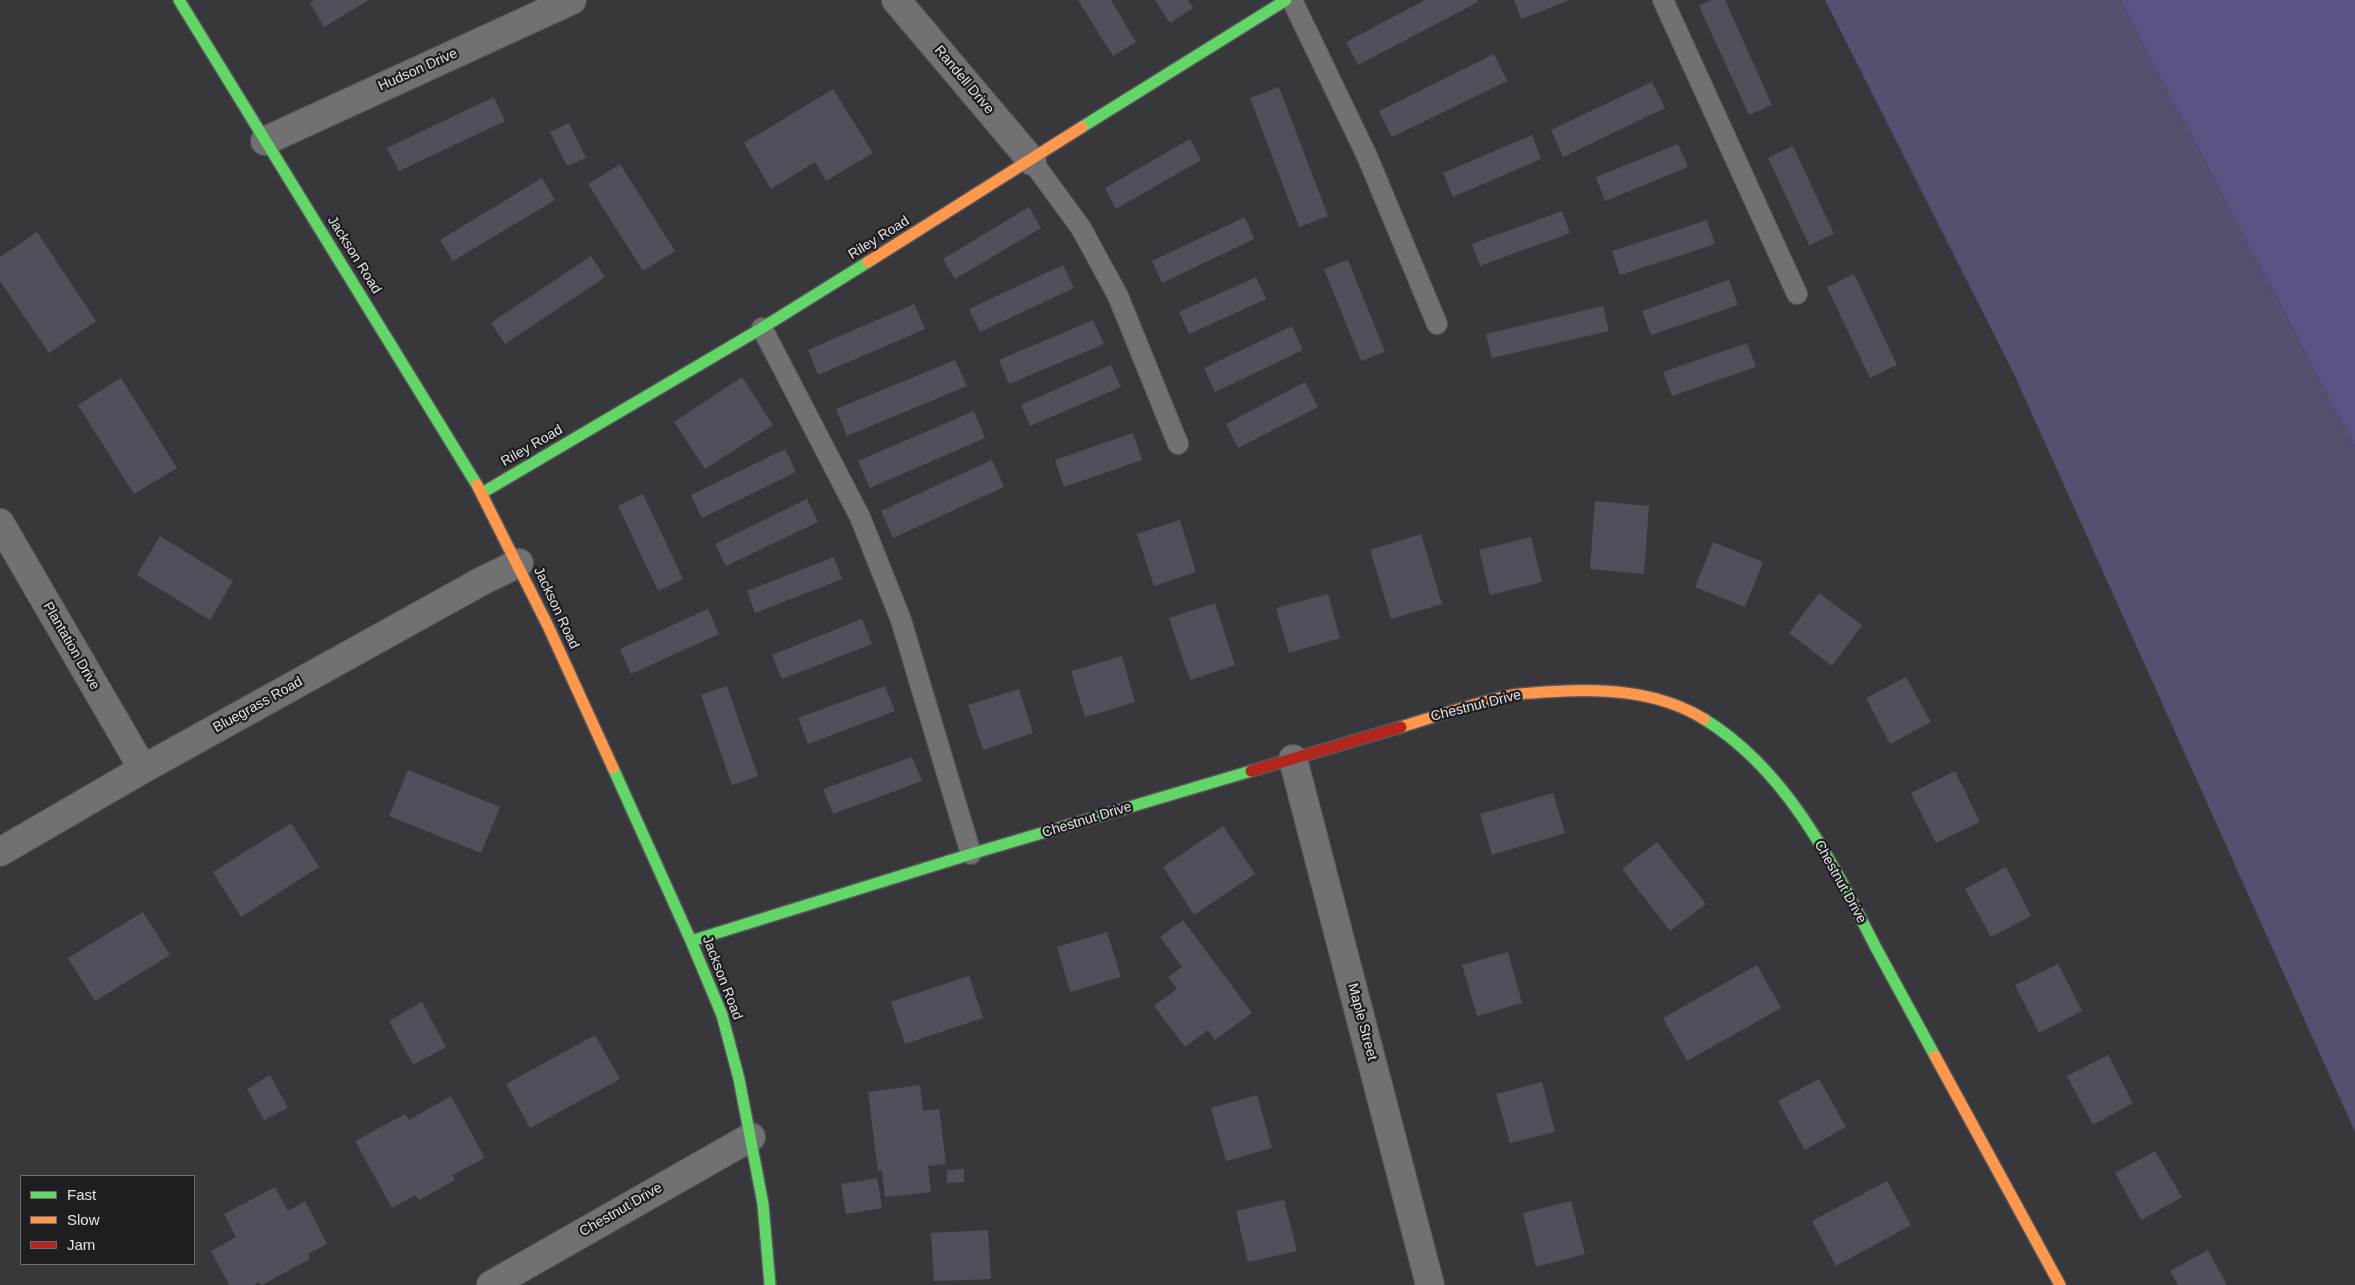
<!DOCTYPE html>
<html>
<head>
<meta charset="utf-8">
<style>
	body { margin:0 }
	#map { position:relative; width:2355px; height:1285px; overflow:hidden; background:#38373c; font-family:Helvetica,sans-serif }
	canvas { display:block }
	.legend { position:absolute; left:20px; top:1175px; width:175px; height:90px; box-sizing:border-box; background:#1e1e21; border:1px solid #6d6c70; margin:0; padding:6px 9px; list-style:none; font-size:15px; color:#e3e2e7 }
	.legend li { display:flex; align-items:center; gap:10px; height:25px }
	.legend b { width:25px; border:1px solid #6d6c70 }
</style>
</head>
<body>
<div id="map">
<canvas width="2355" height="1285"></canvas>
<ul class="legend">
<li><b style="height:6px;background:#63d668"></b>Fast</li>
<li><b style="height:6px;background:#ff974d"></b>Slow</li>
<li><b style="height:6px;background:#b3261e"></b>Jam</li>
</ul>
</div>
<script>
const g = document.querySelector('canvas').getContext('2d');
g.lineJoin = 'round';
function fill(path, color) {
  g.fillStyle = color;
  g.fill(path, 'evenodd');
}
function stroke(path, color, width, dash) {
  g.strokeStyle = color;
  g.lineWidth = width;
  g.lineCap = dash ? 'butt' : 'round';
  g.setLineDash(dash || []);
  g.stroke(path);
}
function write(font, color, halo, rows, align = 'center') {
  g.font = font + ' Helvetica,sans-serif';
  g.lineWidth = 4.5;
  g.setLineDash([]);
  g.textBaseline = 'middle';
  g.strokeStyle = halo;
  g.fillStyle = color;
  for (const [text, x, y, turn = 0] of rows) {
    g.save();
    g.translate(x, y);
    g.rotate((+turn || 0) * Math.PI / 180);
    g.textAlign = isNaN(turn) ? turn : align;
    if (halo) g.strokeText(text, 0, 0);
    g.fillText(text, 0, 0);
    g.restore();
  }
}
fill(new Path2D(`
	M1825 0H2120L2355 447V1132L2014 374Z`), '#564f70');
fill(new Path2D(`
	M2120 0H2355V447Z`), '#5c5183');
fill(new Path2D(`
	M315 0H369L324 27 310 3Z
	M1078 0H1111L1136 42 1113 56Z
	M1155 0H1188L1193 8 1170 23Z
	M1425 0H1477L1478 2 1358 65 1346 42Z
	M1514 0H1570L1521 19Z
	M1711 0H1725L1772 105 1749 115 1699 6Z
	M1494 54 1507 81 1392 137 1379 111Z
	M1652 82 1665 108 1563 157 1551 130Z
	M1279 87 1328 216 1299 227 1250 98Z
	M833 89 873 153 826 181 815 162 771 189 744 143Z
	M494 97 505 121 399 171 387 148Z
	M569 123 586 158 567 166 550 132Z
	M1532 135 1541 159 1453 197 1443 173Z
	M1190 139 1201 160 1116 209 1105 188Z
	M1678 144 1688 167 1605 201 1596 177Z
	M1793 146 1834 234 1809 245 1768 158Z
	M620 164 675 251 643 271 588 184Z
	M542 178 555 200 453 261 440 240Z
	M1029 207 1041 228 955 279 943 259Z
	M1562 211 1570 233 1480 266 1472 244Z
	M1245 217 1254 239 1162 283 1152 261Z
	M1707 220 1715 244 1620 275 1612 251Z
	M37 232 96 321 49 353 0 281V257Z
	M591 256 605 277 505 344 491 323Z
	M1348 260 1385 352 1361 361 1324 269Z
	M1063 265 1074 288 980 332 969 309Z
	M1854 274 1897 365 1870 378 1827 287Z
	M1256 277 1266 299 1189 334 1179 312Z
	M1729 280 1738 305 1651 335 1642 311Z
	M914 304 925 329 818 375 808 350Z
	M1603 306 1609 331 1492 358 1486 334Z
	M1093 320 1104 344 1009 384 999 360Z
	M1292 326 1303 350 1215 392 1204 368Z
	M1747 343 1756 367 1672 396 1663 372Z
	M955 360 967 386 847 436 836 409Z
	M1111 365 1121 387 1030 426 1021 405Z
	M742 377 773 425 705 469 674 422Z
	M121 378 177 468 134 494 78 405Z
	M1305 382 1318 407 1238 448 1226 424Z
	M974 411 985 438 870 488 858 461Z
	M1133 433 1142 460 1064 487 1055 460Z
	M785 449 796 472 702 518 691 495Z
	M992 460 1004 487 893 538 881 511Z
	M643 494 683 579 658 591 618 506Z
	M807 499 818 522 726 566 715 544Z
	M1595 501 1649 506 1644 574 1590 569Z
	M1180 520 1196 572 1154 586 1137 534Z
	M1421 534 1442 604 1391 619 1370 550Z
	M160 536 233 581 210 620 137 575Z
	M1531 537 1542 582 1490 595 1479 550Z
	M1713 542 1763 562 1745 607 1695 587Z
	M834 557 842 579 755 613 747 591Z
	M1819 593 1862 625 1832 666 1789 633Z
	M1328 594 1340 638 1289 653 1276 608Z
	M1215 603 1235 665 1190 680 1169 618Z
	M708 609 719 634 631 674 620 649Z
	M862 619 872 644 782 679 772 655Z
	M1122 656 1135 702 1085 717 1071 671Z
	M1906 677 1931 722 1890 744 1866 698Z
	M727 686 758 776 732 785 701 695Z
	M885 686 895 711 808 744 798 718Z
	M1019 689 1033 733 983 750 968 705Z
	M912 757 922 781 833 814 823 789Z
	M408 770 500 807 481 853 389 816Z
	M1955 771 1980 822 1936 843 1911 793Z
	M1553 793 1565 833 1492 855 1480 814Z
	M291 823 319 867 241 917 213 872Z
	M1223 826 1255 874 1194 915 1163 867Z
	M1657 842 1706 904 1670 931 1622 869Z
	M2006 867 2031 916 1991 937 1965 889Z
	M143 912 170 955 95 1001 68 958Z
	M1183 920 1252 1013 1215 1040 1208 1030 1185 1047 1154 1006 1177 989 1168 977 1182 967 1160 937Z
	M1107 932 1121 977 1070 992 1057 947Z
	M1508 952 1522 1003 1477 1016 1462 965Z
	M2058 964 2082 1011 2039 1033 2015 985Z
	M1757 965 1781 1008 1687 1061 1663 1018Z
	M969 976 983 1018 905 1044 891 1002Z
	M422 1002 446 1047 413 1065 389 1021Z
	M595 1035 620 1079 530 1128 506 1084Z
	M2108 1055 2133 1103 2093 1125 2067 1076Z
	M270 1075 288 1108 264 1120 247 1089Z
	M1819 1079 1846 1127 1805 1150 1778 1101Z
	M1542 1082 1555 1132 1510 1143 1496 1094Z
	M920 1085 923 1111 939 1109 946 1164 928 1166 931 1192 885 1197 882 1170 878 1171 868 1092Z
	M1257 1095 1272 1148 1226 1161 1211 1108Z
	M451 1096 485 1158 452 1175 455 1180 419 1200 416 1195 392 1208 355 1141 405 1114 409 1120Z
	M2155 1151 2182 1197 2141 1220 2115 1173Z
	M964 1169V1182L947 1183V1170Z
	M877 1178 882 1208 846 1214 841 1184Z
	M1887 1181 1911 1225 1836 1266 1812 1221Z
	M275 1187 288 1211 305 1201 327 1244 308 1254 310 1259 262 1285 258 1282 254 1285H229L211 1251 236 1237 224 1214Z
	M1284 1200 1297 1251 1248 1262 1236 1211Z
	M1571 1201 1585 1254 1536 1267 1523 1213Z
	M988 1230 991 1279 934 1281 931 1233Z
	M2208 1250 2227 1285H2178L2170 1271Z`), '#524f5b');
const lane = new Path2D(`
	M1292 0 1367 156 1437 324
	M1663 0 1797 294
	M1032 161 1081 228 1118 296 1178 444
	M762 328 860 517 901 620 971 854`);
const street = new Path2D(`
	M896 0 1032 161
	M265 141 572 0
	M0 523 143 769
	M1293 759 1430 1285
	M0 852 143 769 482 581 519 563
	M491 1285 751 1137`);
const fast = new Path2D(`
	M179 0 477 485
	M1082 127 1286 0
	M482 493 762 328 868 262
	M1704 719C1787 770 1832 862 1875 946 1895 982 1915 1019 1935 1056
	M613 768 691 941 722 1015 739 1079 763 1204 770 1285
	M691 941 971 854 1251 771`);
const slow = new Path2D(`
	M868 262 1082 127
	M477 485 548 626 613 768
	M1401 727C1436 716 1472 704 1507 696 1519 693 1533 693 1545 692 1599 688 1657 690 1704 719
	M1935 1056 2060 1285`);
const jam = new Path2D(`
	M1251 771 1401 727`);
stroke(lane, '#57565a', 22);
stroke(street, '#57565a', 30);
stroke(fast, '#57565a', 14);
stroke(slow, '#57565a', 14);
stroke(jam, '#57565a', 14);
stroke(lane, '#717073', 20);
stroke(street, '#717073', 28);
stroke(fast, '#63d668', 11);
stroke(slow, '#ff974d', 11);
stroke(jam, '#b3261e', 11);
write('14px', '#e3e2e7', '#1e1e21', [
	["Hudson Drive",418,70,-24],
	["Randell Drive",964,80,50],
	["Riley Road",879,238,-32],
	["Jackson Road",354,255,58],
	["Riley Road",532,446,-30],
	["Jackson Road",556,608,65],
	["Plantation Drive",71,646,60],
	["Bluegrass Road",258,705,-29],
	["Chestnut Drive",1476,706,-14],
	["Chestnut Drive",1087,820,-17],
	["Chestnut Drive",1840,882,61],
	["Jackson Road",722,978,69],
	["Maple Street",1362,1022,75],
	["Chestnut Drive",621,1210,-30]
]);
</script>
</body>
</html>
